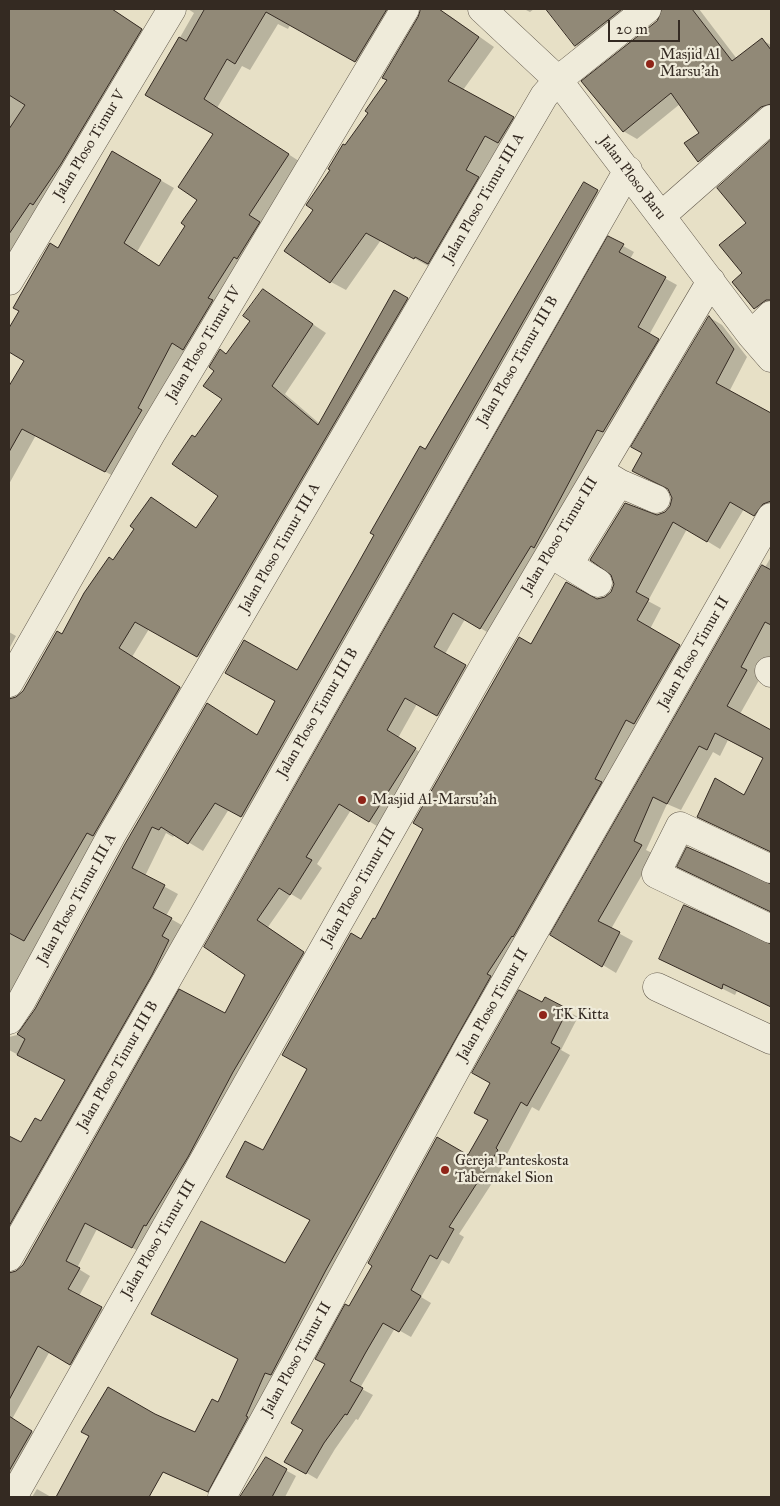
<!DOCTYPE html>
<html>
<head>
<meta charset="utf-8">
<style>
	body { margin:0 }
	#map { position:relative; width:780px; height:1506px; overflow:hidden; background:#e7e0c6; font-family:"IM FELL Great Primer",serif }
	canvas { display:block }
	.frame { position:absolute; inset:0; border:10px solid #342a22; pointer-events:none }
	.scale { position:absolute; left:608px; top:20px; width:72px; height:22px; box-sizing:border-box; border:2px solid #342a22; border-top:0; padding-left:6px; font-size:15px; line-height:18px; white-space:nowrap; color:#342a22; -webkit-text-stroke:4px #efebda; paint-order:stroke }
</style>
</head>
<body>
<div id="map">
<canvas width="780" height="1506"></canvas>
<div class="frame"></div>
<div class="scale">20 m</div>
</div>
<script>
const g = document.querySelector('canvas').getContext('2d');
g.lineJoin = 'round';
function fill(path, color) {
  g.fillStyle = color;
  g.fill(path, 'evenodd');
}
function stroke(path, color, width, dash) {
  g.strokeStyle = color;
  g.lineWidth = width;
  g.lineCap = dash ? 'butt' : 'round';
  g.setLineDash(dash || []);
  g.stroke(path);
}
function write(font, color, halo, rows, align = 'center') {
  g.font = font + ' "IM FELL Great Primer",serif';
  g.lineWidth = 4.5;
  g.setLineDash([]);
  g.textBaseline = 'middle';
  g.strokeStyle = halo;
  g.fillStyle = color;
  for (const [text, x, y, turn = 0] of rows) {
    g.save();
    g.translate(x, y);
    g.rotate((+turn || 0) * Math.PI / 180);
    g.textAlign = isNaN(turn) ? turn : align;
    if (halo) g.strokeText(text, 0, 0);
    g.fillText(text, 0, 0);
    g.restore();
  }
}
fill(new Path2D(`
	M9 9H111L155 37 9 275Z
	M188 9H405L369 68 290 25 288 29 278 24 250 70 242 66 217 108 302 163 119 479 36 435 9 484V389L25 360 9 351V330L59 250 113 153 174 188 137 252 160 267 187 225 199 199 215 134 147 95 194 13Z
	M435 9 450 16 494 47 463 90 528 126 430 267 381 240 346 290 331 282 314 209 346 147 370 113 389 80 386 79Z
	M524 9H534L530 12Z
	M548 9H645L590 53 576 45Z
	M663 9H699L737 59 762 40 771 45V118L713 169 699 161 686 143 700 133 680 104 637 139 623 131Z
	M771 141V312L767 315 749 302 744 274 748 223 719 188Z
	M585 184 611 199 255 824 229 809 203 851 175 834 173 837 166 833 145 876 178 894 166 916 185 927 9 1256V1137L22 1144 42 1123 66 1080 9 1050V1037L17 1035 35 1011 126 844 258 736 298 672 425 451Z
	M609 238 634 252 630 259 677 285 649 335 669 346 492 635 465 619 445 654 477 673 448 721 417 704 398 738 426 756 380 828 351 810 317 864 322 868 301 900 291 894 268 927 314 960 144 1254 97 1229 77 1268 90 1276 79 1296 113 1315 82 1370 50 1351 12 1419 43 1439 9 1497V1298L30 1256 226 1015 247 975 205 946Z
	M263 291 326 333 285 394 320 424 394 291 421 306 212 664 149 629 132 657 193 695 101 839 9 995V869L27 838 9 829V699L18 697 23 692 136 529 151 498 197 529 220 496 196 439 224 399 227 355 252 320Z
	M709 317 722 325 747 357 729 392 771 415V422L764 435 771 439V518L768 522 744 509 720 549 687 529 648 601 661 608 650 629 692 654 219 1497 103 1446 155 1416 196 1434 219 1403 285 1265 311 1220 263 1152 309 1069 362 941 376 920 532 646 597 600 606 598 612 592 657 516 666 513 671 506 673 498 670 490 633 471Z
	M771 557V659L740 714 771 731V852L712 824 745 797 764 759 728 740 720 756 713 752 681 810 667 804 646 850 654 854 611 929 633 941 616 973 552 934Z
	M9 632 16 636 9 649Z
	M764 944 771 946V1007L737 991 735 995 660 958Z
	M545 999 578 1017 561 1050 570 1055 539 1111 532 1107 506 1156 509 1157 459 1234 464 1237 449 1264 442 1260 421 1297 431 1303 411 1337 395 1328 360 1388 373 1395 358 1420 356 1419 335 1449 317 1479 286 1461 304 1430 326 1364 349 1308 469 1157 489 1120Z
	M266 1459 296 1476 285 1497H242Z
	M75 1465 138 1497H58Z
	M37 1489 51 1497H32Z`), '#0003');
const building = new Path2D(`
	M9 9H112L142 29 61 164 33 205 30 203 9 234V129L25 105 9 95Z
	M205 9H387L355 62 266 12 235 64 227 59 204 99 289 154 249 215 260 222 237 259 234 257 208 298 213 300 183 350 172 343 138 408 142 410 105 472 22 429 9 452V386L24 361 9 352V328L19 311 13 308 50 243 58 248 112 151 161 180 124 243 159 266 185 226 181 223 197 200 178 187 213 134 145 95 179 37 186 41Z
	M421 9H439L479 37 448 81 514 117 498 143 485 136 466 170 479 177 428 264 415 257 414 259 366 233 330 283 284 251 313 210 306 205 330 170 328 169 343 144 345 145 368 113 365 111 387 80 382 78 418 17Z
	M546 9H622L575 46Z
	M662 9H692L732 61 762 38 771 50V104L761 107 698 162 684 143 699 133 671 93 623 132 581 81 657 21Z
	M771 140V300H766L754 309 732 282 742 273 719 245 746 223 717 188Z
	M584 182 598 190 241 817 215 803 188 844 161 827 159 830 152 827 132 868 165 885 153 908 172 918 162 936 169 940 152 975 9 1226V1136L21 1142 35 1118 41 1121 65 1080 17 1055 25 1039 17 1034 18 1033 35 1009 125 844 207 703 257 735 275 701 225 673 244 640 297 670 356 567 374 535 370 533 420 446 425 449Z
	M608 236 624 244 619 252 666 277 638 327 659 339 603 432 597 430 534 548 531 546 480 629 453 613 434 647 466 665 437 716 405 698 387 730 416 748 369 822 339 804 306 857 312 860 290 895 279 888 257 920 304 952 233 1072 188 1157 146 1226 144 1225 132 1248 85 1223 66 1261 80 1268 68 1289 102 1307 70 1365 38 1346 9 1400V1273L16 1271 23 1265 179 989 225 1013 245 975 204 947Z
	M263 289 313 324 272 386 318 425 394 290 408 298 197 657 135 622 119 648 180 687 93 836 87 833 24 941 9 933V699L16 697 23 691 57 631 62 634 84 593 109 557 113 560 134 529 130 526 151 497 196 528 218 496 172 464 192 435 195 437 222 399 203 386 214 371 209 367 220 349 226 354 250 321 243 316Z
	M709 316 734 349 716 383 771 413V501L763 504 754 516 730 502 707 542 673 522 636 592 649 599 637 620 680 645 634 724 626 720 595 779 602 782 513 937 512 936 487 974 491 976 326 1270 271 1375 265 1373 246 1416 248 1417 208 1492 163 1472 149 1497H56L89 1436 81 1432 108 1387 155 1414 195 1432 212 1399 218 1402 238 1359 151 1314 201 1221 285 1263 310 1220 226 1177 245 1141 263 1150 307 1069 282 1055 351 933 361 939 373 918 375 919 423 829 413 823 519 637 531 644 566 582 597 599 605 597 611 592 614 584 611 575 590 560 625 503 657 515 665 512 670 506 672 498 668 489 632 471 642 453 631 447Z
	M762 565 771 570V625L765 622 741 667 747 670 727 706 771 730V852L697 817 715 778 744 795 763 758 715 733 707 750 699 746 667 804 653 797 634 841 642 845 598 921 620 932 602 967 550 935Z
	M687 847 771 884V912L677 867Z
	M684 905 771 944V1007L723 984 722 989 659 959Z
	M519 990 542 1002 545 997 568 1009 551 1043 560 1048 527 1106 521 1102 496 1148 498 1150 449 1227 454 1229 437 1259 430 1255 411 1290 421 1296 399 1332 383 1323 366 1352 350 1381 363 1388 347 1415 345 1414 324 1443 306 1474 284 1462 303 1430 291 1423 325 1364 315 1359 345 1304 349 1306 372 1266 368 1263 437 1137 468 1155 488 1120 474 1113 490 1083 472 1073Z
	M9 1416 32 1431 9 1471Z
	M266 1457 287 1469 272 1497H240Z`);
fill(building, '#918977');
stroke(building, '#342a22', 1);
const minor = new Path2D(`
	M482 9 558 80 751 335 771 358
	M661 216 771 119
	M9 281 172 9
	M751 335 771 315
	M604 474 619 483 656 499
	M554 556 598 583
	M569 564 619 483
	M769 671 771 673
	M9 683 151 434 405 9
	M771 869 680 826 656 874 771 929
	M657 987 771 1040
	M9 1020 21 1002 111 836 544 96 558 80 647 9
	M9 1257 628 170
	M13 1497 493 650 711 281
	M222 1497 471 1042 771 517`);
stroke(minor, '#61584b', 29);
stroke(minor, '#efebda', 28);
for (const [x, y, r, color] of [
	[650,64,5,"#8f2418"],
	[362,800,5,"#8f2418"],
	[543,1015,5,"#8f2418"],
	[445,1170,5,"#8f2418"]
]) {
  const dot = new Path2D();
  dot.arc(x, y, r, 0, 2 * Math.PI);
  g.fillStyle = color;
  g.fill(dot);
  stroke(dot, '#efebda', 2);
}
write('15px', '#342a22', '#efebda', [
	["Masjid Al",660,55],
	["Marsu'ah",660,72],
	["Masjid Al-Marsu'ah",372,800],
	["TK Kitta",553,1015],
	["Gereja Panteskosta",455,1161],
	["Tabernakel Sion",455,1178]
], 'left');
write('15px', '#342a22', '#efebda', [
	["Jalan Ploso Timur V",90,145,-59],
	["Jalan Ploso Baru",632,178,53],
	["Jalan Ploso Timur III A",484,198,-60],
	["Jalan Ploso Timur IV",204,344,-59],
	["Jalan Ploso Timur III B",518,361,-60],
	["Jalan Ploso Timur III",560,536,-59],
	["Jalan Ploso Timur III A",280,548,-60],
	["Jalan Ploso Timur II",694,653,-60],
	["Jalan Ploso Timur III B",318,713,-60],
	["Jalan Ploso Timur III",359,887,-60],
	["Jalan Ploso Timur III A",77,899,-61],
	["Jalan Ploso Timur II",493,1005,-60],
	["Jalan Ploso Timur III B",118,1066,-60],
	["Jalan Ploso Timur III",159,1239,-60],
	["Jalan Ploso Timur II",297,1359,-61]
]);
</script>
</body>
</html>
